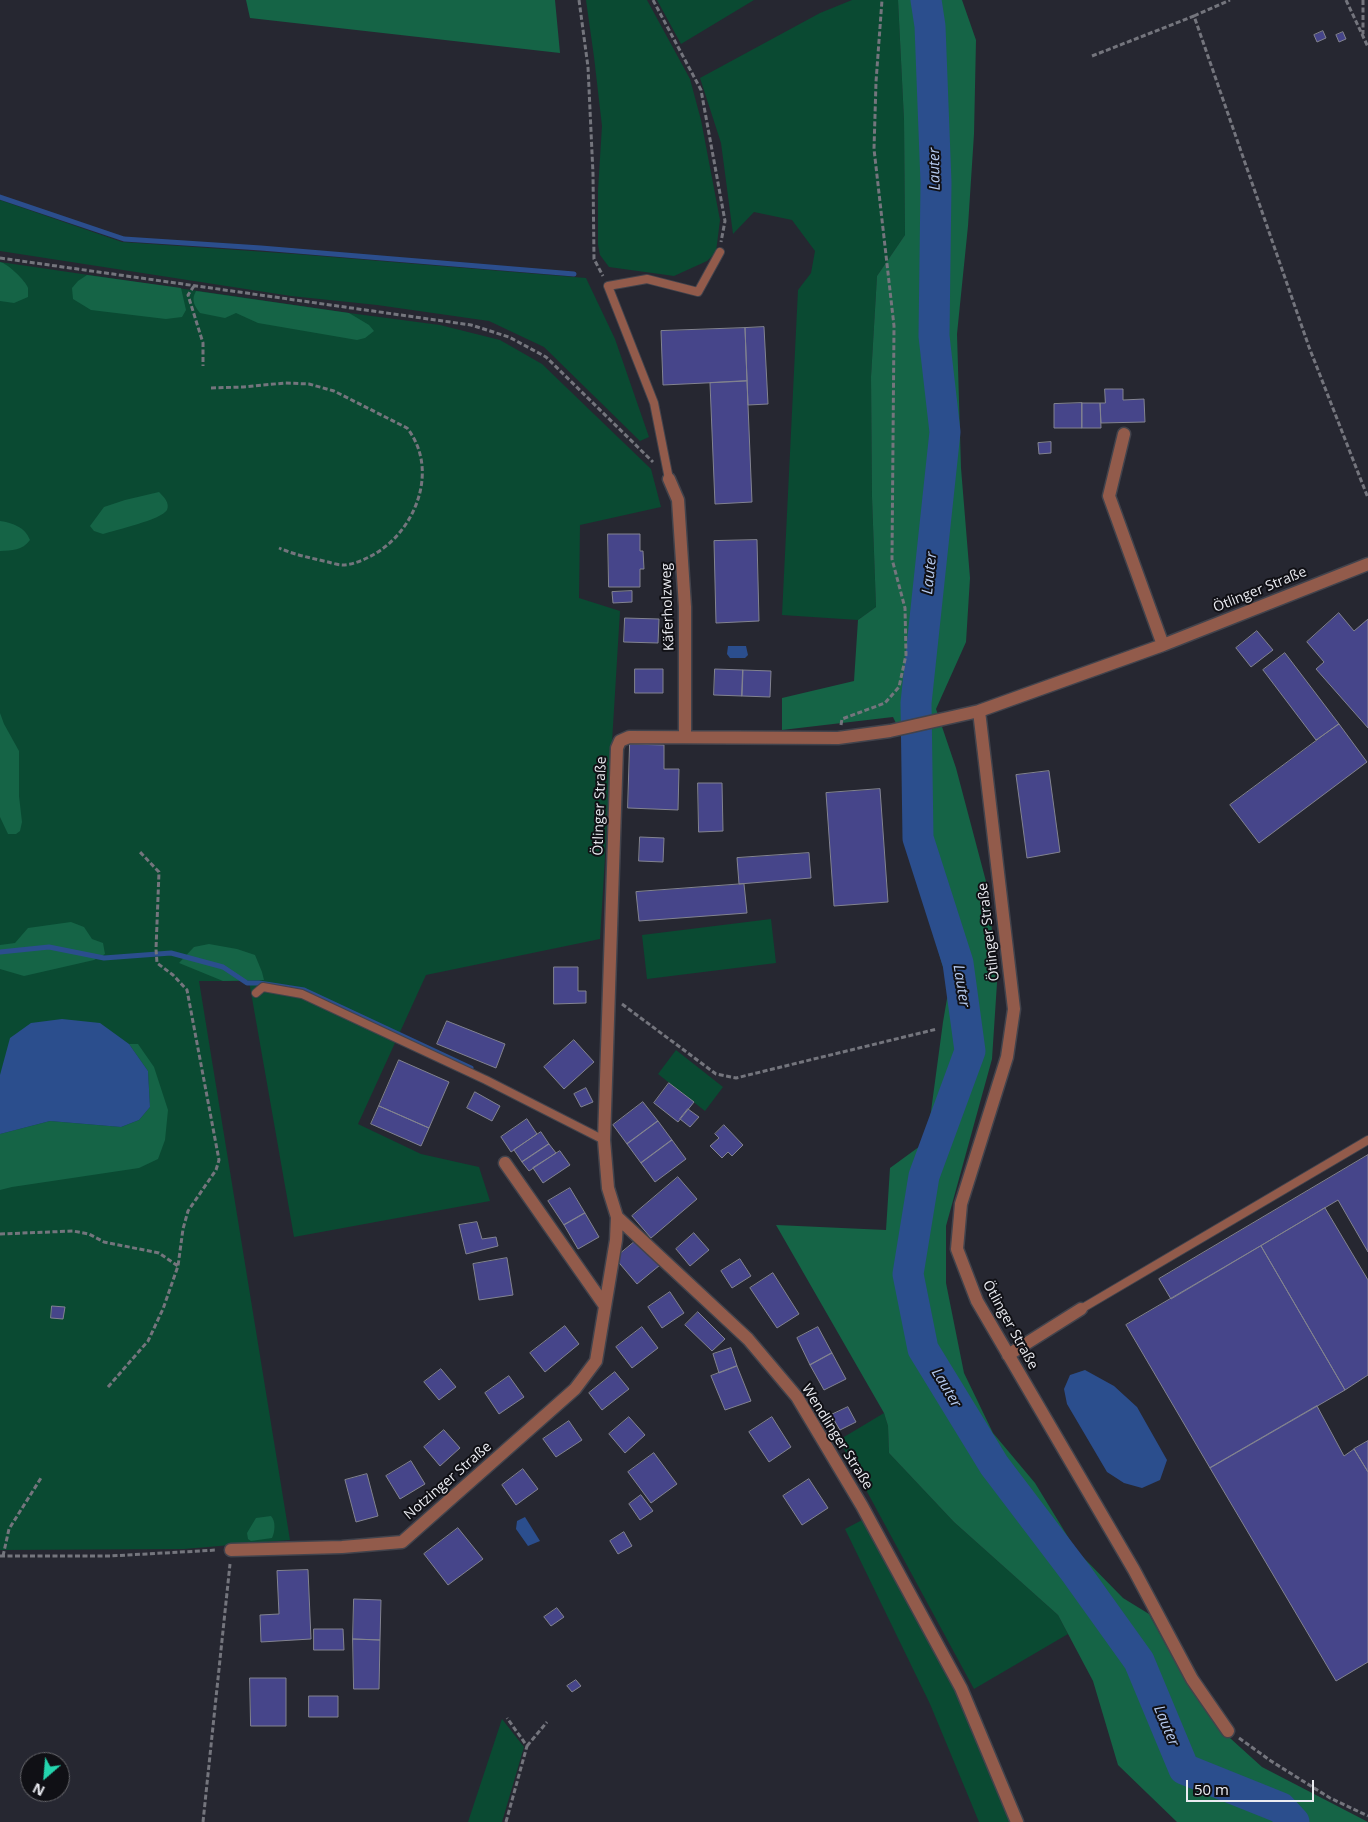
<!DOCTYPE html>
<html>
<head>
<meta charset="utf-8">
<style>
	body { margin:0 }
	#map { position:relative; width:1368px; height:1822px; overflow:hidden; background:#262731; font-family:"Open Sans",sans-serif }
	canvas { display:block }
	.north { position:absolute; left:20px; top:1752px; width:50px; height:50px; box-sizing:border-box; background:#101015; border:1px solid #68686d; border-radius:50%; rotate:207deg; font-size:14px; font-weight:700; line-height:20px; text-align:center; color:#ebecf2 }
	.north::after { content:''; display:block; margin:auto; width:18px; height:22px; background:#24d5ae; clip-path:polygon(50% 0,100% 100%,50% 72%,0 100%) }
	.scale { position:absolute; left:1186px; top:1780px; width:128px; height:22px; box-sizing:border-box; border:2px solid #ebecf2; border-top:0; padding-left:6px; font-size:15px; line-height:18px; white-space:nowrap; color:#ebecf2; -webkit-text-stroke:4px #101015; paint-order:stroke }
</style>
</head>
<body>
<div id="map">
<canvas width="1368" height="1822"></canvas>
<div class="north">N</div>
<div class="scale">50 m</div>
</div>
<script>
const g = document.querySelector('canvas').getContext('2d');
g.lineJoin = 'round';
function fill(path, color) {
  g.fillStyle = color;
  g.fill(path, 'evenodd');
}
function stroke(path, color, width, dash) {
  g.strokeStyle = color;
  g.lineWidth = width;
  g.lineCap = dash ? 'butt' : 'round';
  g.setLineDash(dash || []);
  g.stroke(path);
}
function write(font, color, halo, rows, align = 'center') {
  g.font = font + ' "Open Sans",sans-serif';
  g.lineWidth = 4;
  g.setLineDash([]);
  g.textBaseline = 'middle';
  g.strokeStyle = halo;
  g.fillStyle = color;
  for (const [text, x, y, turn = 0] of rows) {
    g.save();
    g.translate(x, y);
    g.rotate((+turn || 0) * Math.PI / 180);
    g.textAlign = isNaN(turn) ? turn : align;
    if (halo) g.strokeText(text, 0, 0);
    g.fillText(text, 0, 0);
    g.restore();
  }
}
fill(new Path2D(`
	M586 0H647L690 79 701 120 720 220 716 252 707 261 674 276 609 267 600 255 598 245V190L602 126 594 57Z
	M657 0H754L681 44Z
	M852 0H898L904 120 905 235 877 276 871 377 872 497 876 607 858 620 782 615 798 290 811 273 815 251 792 220 754 212 733 234 721 143 700 78 820 13Z
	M0 200 122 242 295 254 586 278 615 339 649 437 640 441 544 347 489 321 377 305 291 296 0 251Z
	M0 262 349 313 440 325 500 340 542 364 651 469 661 507 580 525 579 598 620 611 600 939 426 975 358 1124 421 1154 479 1167 490 1201 294 1237 249 981H199L290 1540 184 1549 0 1550Z
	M771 919 776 963 647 979 642 935Z
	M676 1050 723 1087 705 1111 658 1074Z
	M884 1413 888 1426 889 1453 954 1522 1058 1615 1068 1634 974 1689 839 1440Z
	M864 1519 954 1685 1010 1822H979L930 1704 845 1529Z
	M502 1719 524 1747 502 1822H468Z`), '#0a4a32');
fill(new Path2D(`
	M246 0H555L560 53 250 18Z
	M898 0H962L976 40 974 134 968 226 957 334 961 468 970 578 966 642 936 709 956 768 988 889 997 983 992 1059 946 1226V1283L964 1373 993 1433 1035 1483 1076 1550 1123 1598 1149 1614 1172 1656 1220 1729 1262 1767 1368 1822H1177L1118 1765 1093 1681 1058 1615 954 1522 889 1453 888 1426 884 1413 776 1225 886 1230 890 1168 927 1141 943 1022 949 987 917 879 910 828 905 742 893 717 782 730V698L854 681 858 620 876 607 872 497 871 377 877 276 905 235 904 120Z
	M0 262C7 263 26 281 28 288 28 289 28 296 28 297L14 303 0 301Z
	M87 275 181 288 186 310 182 317 166 319 91 310 73 299 72 288 78 281Z
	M196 291 349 313 369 325 374 331 365 338 357 340 258 323 236 313 225 318 200 313C194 305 191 300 196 291Z
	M159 492C164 497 170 503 167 510 161 520 115 530 103 534L94 531 90 526 104 507 125 500Z
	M0 521C13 523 25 527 30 540 22 551 12 550 0 551Z
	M0 713 4 724 19 751V796L22 822 20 831 16 834H8L0 817Z
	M71 922 84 927 92 939 103 943 105 954 94 960 24 976 0 969V945L15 943 28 928Z
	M209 944 237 949 255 955 262 972 264 980 223 981 179 963 194 947Z
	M129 1044H138L154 1067 168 1110 165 1140 158 1159 139 1168 12 1187 0 1190V1134L50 1121 121 1127 139 1120 150 1107 148 1071Z
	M271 1516C276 1521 275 1532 272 1538L251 1541 248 1539 247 1533 256 1518Z`), '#156446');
fill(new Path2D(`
	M728 646H746L748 655 745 658H730L727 654Z
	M62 1019 100 1023 129 1044 148 1071 150 1107 139 1120 121 1127 50 1121 0 1134V1075L10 1038 31 1023Z
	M1085 1370 1114 1386 1137 1407 1167 1460 1160 1480 1142 1488 1124 1483 1107 1472 1067 1404 1064 1389 1070 1375Z
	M525 1517 540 1541 528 1546 516 1529 517 1521Z`), '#2b4e8d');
stroke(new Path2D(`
	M0 197 124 239 261 248 574 274
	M0 952 49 947 104 958 171 953 223 967 247 983H259L304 990 471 1068`), '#2b4e8d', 5);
stroke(new Path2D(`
	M926 0 930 26 936 183 934 336 945 432 916 703 918 838 958 963 970 1051 924 1176 908 1274 923 1349 994 1465 1076 1573 1139 1661 1184 1769 1281 1808 1294 1822`), '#2b4e8d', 31);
const building = new Path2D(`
	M1323 31 1326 38 1317 42 1314 35Z
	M1343 32 1346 39 1339 42 1336 35Z
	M764 327 768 404 748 405 745 328Z
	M745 328 747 381 663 385 661 331Z
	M747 381 752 502 715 504 710 383Z
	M1105 389H1123V400L1144 399 1145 422 1101 423 1100 403H1105Z
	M1082 403V428H1054V404Z
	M1082 403H1100L1101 428H1082Z
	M1051 442V453L1039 454 1038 443Z
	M608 534H640V551H643L644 569H640V587H609Z
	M757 540 759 621 716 623 714 541Z
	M632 591V602L613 603 612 592Z
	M1339 613 1354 631 1368 619V728L1316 669 1324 662 1307 642Z
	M625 618 659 619 658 643 624 642Z
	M1257 631 1273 650 1251 667 1236 648Z
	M1285 653 1339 724 1316 740 1263 670Z
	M635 669H663V693H635Z
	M715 669 743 670 742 696 714 695Z
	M743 670 771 671 770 697 742 696Z
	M1339 724 1367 762 1259 843 1230 805Z
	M630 744 664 745V769H679L678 810 628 808Z
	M1049 771 1060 852 1027 858 1016 775Z
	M698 783H722L723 831 699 832Z
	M880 789 888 902 834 906 826 793Z
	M640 837 664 838 663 862 639 861Z
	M809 853 811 878 739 884 737 858Z
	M744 884 747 913 639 921 636 892Z
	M554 967H578V991H586V1003L554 1004Z
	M447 1021 505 1044 496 1068 437 1044Z
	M574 1040 594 1062 564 1089 544 1067Z
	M399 1060 449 1082 429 1128 379 1106Z
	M669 1083 694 1102 678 1122 654 1103Z
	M586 1088 593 1102 581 1107 574 1094Z
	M475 1092 500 1106 492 1121 467 1108Z
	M643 1102 658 1121 627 1144 613 1125Z
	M379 1106 429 1128 421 1146 371 1124Z
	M688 1109 699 1117 690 1127 680 1119Z
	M527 1119 537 1134 511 1152 501 1137Z
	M658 1121 672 1140 641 1163 627 1144Z
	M724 1125 743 1145 732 1156 728 1152 722 1158 710 1146 719 1138 715 1134Z
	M541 1132 549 1144 522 1162 514 1150Z
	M672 1140 686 1159 655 1182 641 1163Z
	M549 1144 556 1153 529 1171 522 1162Z
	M560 1151 570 1165 543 1183 533 1168Z
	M1368 1155V1252L1338 1200 1171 1299 1159 1279Z
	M678 1177 697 1199 651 1238 632 1216Z
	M570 1188 585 1213 564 1225 548 1201Z
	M1325 1208 1368 1280V1375L1345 1390 1261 1246Z
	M585 1213 599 1237 578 1249 564 1225Z
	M477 1222 482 1239 496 1237 498 1246 466 1254 459 1225Z
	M694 1233 709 1250 690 1266 676 1249Z
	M638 1239 660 1265 637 1284 615 1258Z
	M1261 1246 1345 1390 1210 1468 1126 1325Z
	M507 1258 513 1295 479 1300 473 1264Z
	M740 1259 751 1276 732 1288 721 1271Z
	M773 1273 799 1314 777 1328 750 1288Z
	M670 1292 684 1313 662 1328 648 1307Z
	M52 1306 65 1307 63 1319 51 1318Z
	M698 1312 725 1339 712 1351 685 1325Z
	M565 1326 579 1344 545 1372 530 1353Z
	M642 1327 658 1348 632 1368 616 1347Z
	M818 1327 832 1353 810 1365 797 1338Z
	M731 1348 737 1366 719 1373 713 1354Z
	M832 1353 846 1379 824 1390 810 1365Z
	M737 1366 751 1401 725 1410 711 1376Z
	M441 1369 456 1387 439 1400 424 1382Z
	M615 1372 629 1389 602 1410 589 1393Z
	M509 1376 524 1397 499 1414 485 1393Z
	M1317 1406 1344 1456 1354 1449 1368 1472V1662L1336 1681 1210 1468Z
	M848 1407 856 1422 840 1430 831 1415Z
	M629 1417 645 1435 625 1453 609 1434Z
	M772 1417 791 1447 769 1462 749 1432Z
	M569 1421 582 1440 556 1457 543 1439Z
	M444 1430 460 1448 440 1466 424 1447Z
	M1368 1441V1472L1354 1449Z
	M654 1453 677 1484 651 1503 628 1472Z
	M411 1461 425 1484 400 1499 386 1476Z
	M523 1469 538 1489 516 1505 502 1485Z
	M367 1474 378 1516 356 1522 345 1480Z
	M809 1479 828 1508 802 1525 783 1496Z
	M641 1495 653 1511 640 1520 629 1504Z
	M458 1528 483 1559 448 1585 424 1554Z
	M624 1532 632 1546 618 1554 610 1541Z
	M308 1570 311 1639 261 1642 260 1615 279 1614 277 1571Z
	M354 1599 381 1600 380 1640 353 1639Z
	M557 1608 564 1617 551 1626 544 1617Z
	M314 1629H343L344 1650H314Z
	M353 1639 380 1640 379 1689H354Z
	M250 1678H286V1726H251Z
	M576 1680 581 1686 572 1692 567 1686Z
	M309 1696H338V1717H309Z`);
fill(building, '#46458a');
stroke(building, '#828390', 1);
const lane = new Path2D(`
	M669 479 654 403 608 286 647 279 698 292 720 252
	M256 993 263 987 302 994 486 1080 604 1140
	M1081 1309 1368 1140`);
const street = new Path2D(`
	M1124 434 1109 496 1163 645
	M669 479 678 500 685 607V736
	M979 711 1014 1009 1007 1057 961 1204 957 1249 977 1301 1134 1570 1192 1679 1228 1731
	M505 1163 605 1306
	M617 1217 748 1339 797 1397 862 1506 961 1688 1017 1822
	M1008 1355 1081 1309
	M231 1550 342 1547 402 1542 575 1389 596 1361 616 1240 617 1217 608 1188 604 1140 617 748 620 741 629 737 838 738 890 731 979 711 1163 645 1368 564`);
stroke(lane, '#42434c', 10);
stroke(street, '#42434c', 15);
stroke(new Path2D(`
	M579 0 588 67 593 174 594 259 603 276
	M653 0 701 90 725 221 721 242
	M1346 0 1368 47
	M1363 0V34
	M1194 16 1230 0
	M1092 56 1194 16 1309 347 1368 498
	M0 258 471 325 509 337 546 357 653 462
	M194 286 188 295 203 343V366
	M211 388 243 387 285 383 309 384 334 391 407 428C441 471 414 535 369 557 361 561 351 565 343 565 338 565 332 563 328 562 311 558 295 555 279 548
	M841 725 842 719 885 703 899 687 906 655 905 608 892 559 894 326 874 149 876 82 882 0
	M622 1004 716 1074 736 1078 937 1029
	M0 1234 73 1231 89 1234 104 1242 159 1253 178 1266
	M108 1387 148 1341 163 1309 178 1266 183 1229 188 1211 216 1170 219 1160 187 990 173 975 157 963 156 949 159 872 140 852
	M0 1556H110L217 1550
	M3 1556 9 1529 41 1478
	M1239 1738 1271 1761 1330 1798 1368 1816
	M527 1746 547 1722
	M203 1822 230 1564
	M506 1822 527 1746 507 1718`), '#74757d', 3, [5, 2.5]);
stroke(lane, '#925b4b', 8);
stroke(street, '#925b4b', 12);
write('14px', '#ebecf2', '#101015', [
	["Ötlinger Straße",1260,590,-22],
	["Käferholzweg",668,607,-92],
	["Ötlinger Straße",600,806,-88],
	["Ötlinger Straße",989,932,-97],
	["Ötlinger Straße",1010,1325,61],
	["Wendlinger Straße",837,1437,58],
	["Notzinger Straße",448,1481,-41]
]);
write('italic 15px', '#b6cbf0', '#101015', [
	["Lauter",935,169,-91],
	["Lauter",930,573,-84],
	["Lauter",961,986,81],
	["Lauter",946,1388,59],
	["Lauter",1166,1726,67]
]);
</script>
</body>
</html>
